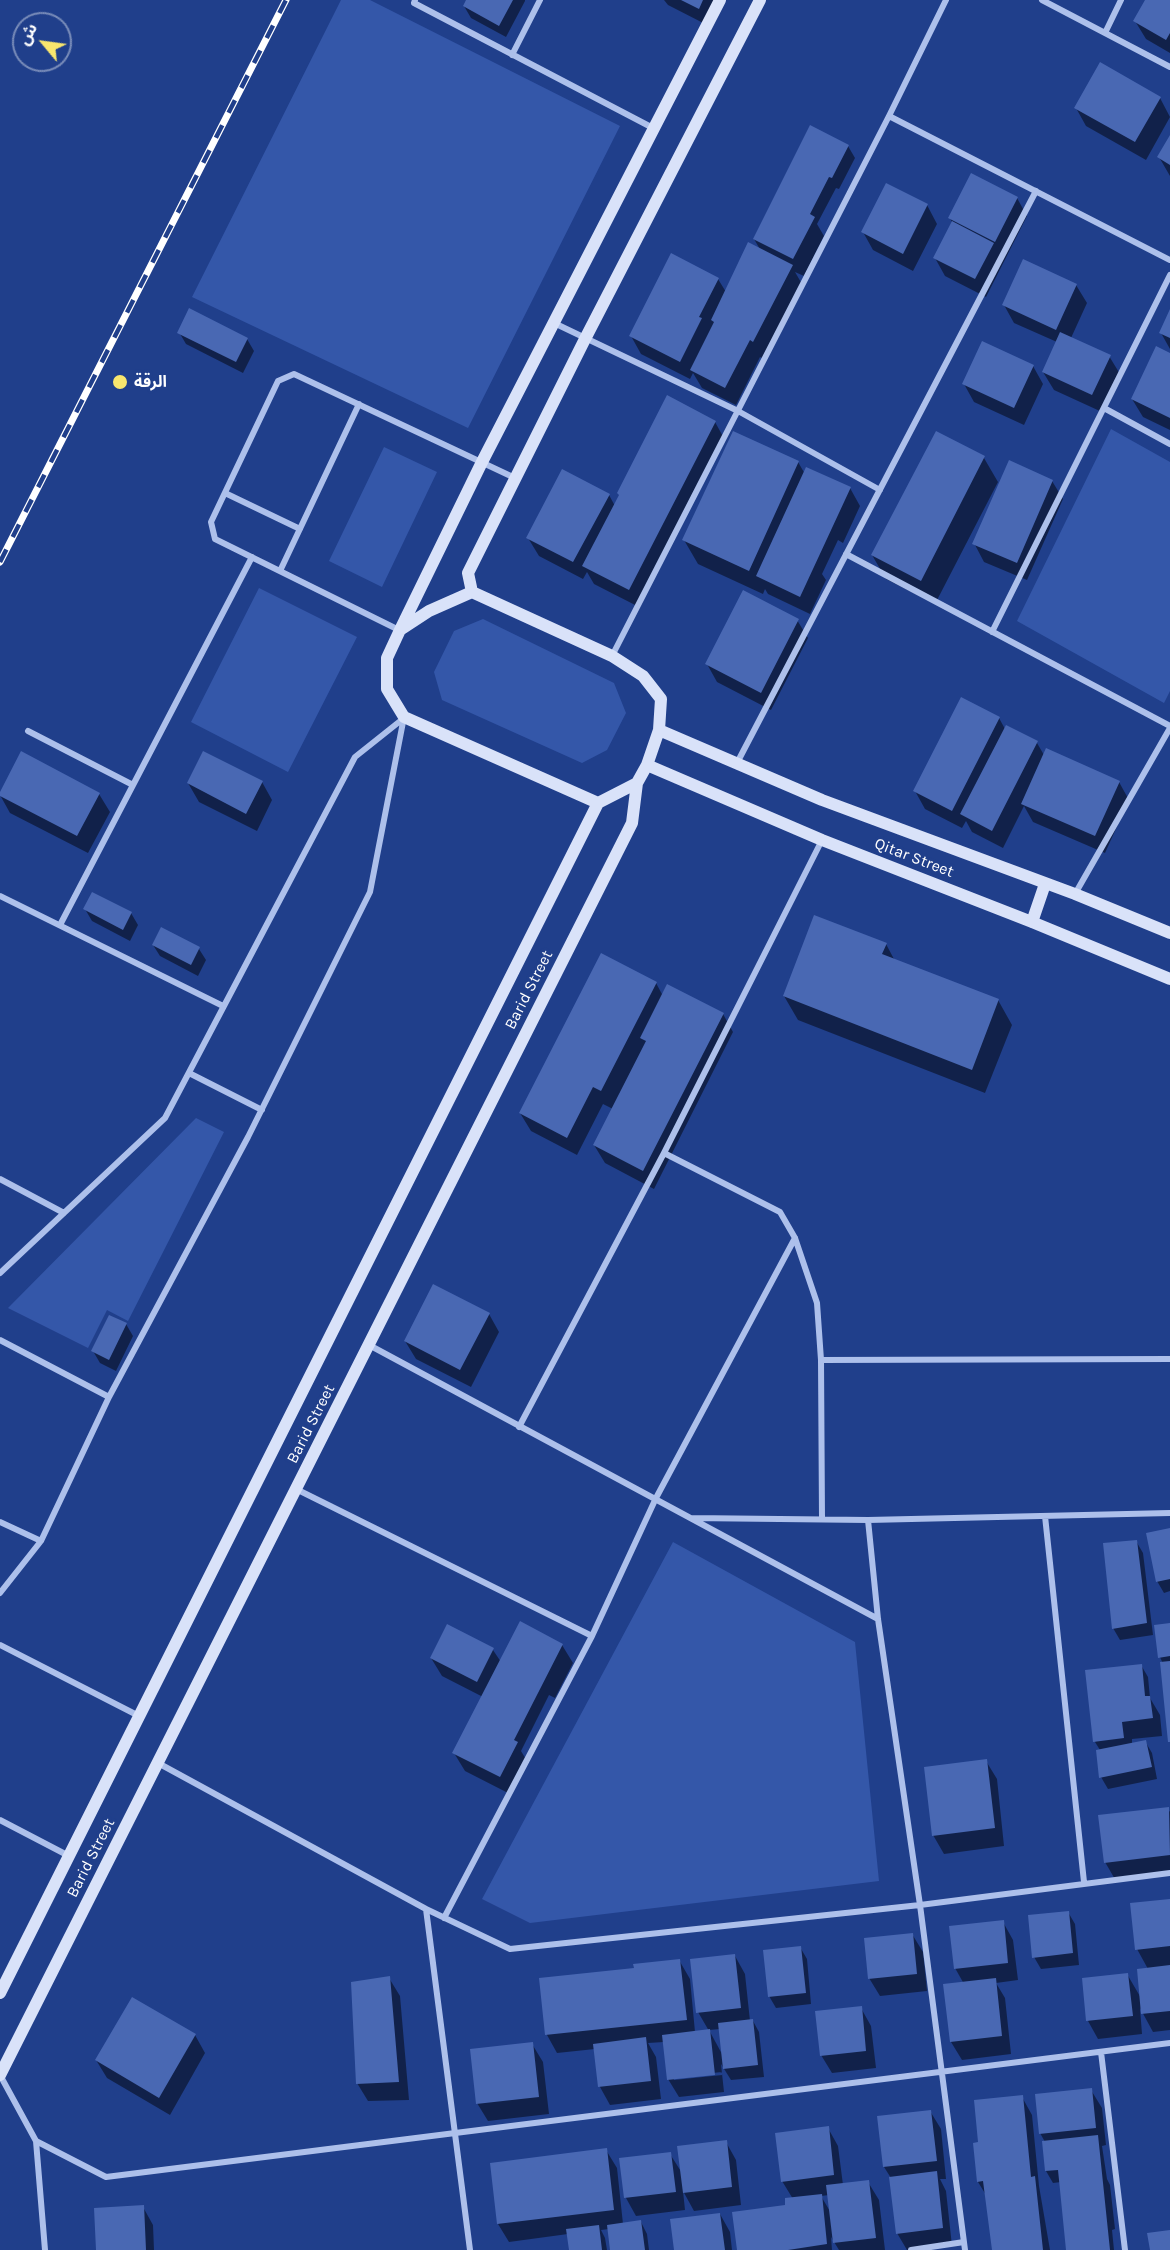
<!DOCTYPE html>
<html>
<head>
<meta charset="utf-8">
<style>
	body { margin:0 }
	#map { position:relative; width:1170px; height:2250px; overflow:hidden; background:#203f8b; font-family:Karla,"Noto Sans Arabic",sans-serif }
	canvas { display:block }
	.north { position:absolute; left:12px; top:12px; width:60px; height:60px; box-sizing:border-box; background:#203f8b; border:2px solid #798cb9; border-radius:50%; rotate:299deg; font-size:16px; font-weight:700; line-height:24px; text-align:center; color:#fff }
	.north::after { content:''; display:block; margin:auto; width:21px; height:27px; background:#f8e66e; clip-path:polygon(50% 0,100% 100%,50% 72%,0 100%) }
</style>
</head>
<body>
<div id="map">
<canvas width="1170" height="2250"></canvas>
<div class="north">ش</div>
</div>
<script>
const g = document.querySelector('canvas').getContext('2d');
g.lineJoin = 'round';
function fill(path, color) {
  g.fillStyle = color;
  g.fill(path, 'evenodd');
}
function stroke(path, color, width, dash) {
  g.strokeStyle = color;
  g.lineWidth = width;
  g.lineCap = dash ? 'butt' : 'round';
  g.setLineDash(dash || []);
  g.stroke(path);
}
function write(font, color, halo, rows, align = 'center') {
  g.font = font + ' Karla,"Noto Sans Arabic",sans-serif';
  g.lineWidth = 6;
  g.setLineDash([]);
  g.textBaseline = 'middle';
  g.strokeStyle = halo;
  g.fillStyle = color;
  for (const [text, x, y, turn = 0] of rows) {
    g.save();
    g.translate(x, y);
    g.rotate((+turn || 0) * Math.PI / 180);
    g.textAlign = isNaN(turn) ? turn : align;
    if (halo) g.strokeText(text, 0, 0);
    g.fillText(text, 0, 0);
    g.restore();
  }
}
fill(new Path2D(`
	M341 0H370L620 126 468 428 192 297Z
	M1111 429 1170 462V691L1164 703 1017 621Z
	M384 447 437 472 382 587 329 561Z
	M259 588 357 637 288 772 191 722Z
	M483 619 614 683 626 713 607 750 582 763 442 700 434 672 454 631Z
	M196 1118 224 1132 128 1321 107 1310 88 1348 8 1308Z
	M673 1542 855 1642 879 1881 530 1923 482 1899Z`), '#3457a9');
fill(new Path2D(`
	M467 0H525V1L506 37 471 18 464 6Z
	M664 0H721L709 26 668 5Z
	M1147 0H1170V53L1146 39 1135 21Z
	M1160 98 1170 117 1146 160 1086 126 1076 108Z
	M1170 138V176L1159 157Z
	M848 146 855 158 839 189 836 188 817 224 824 236 804 276 795 272 802 284 764 359 760 357 736 405 702 388 693 373 690 379 641 354 631 336 718 279 726 292 761 251 754 239Z
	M1017 198 1027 216 986 297 945 276 935 258 952 222 950 218Z
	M927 205 937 224 913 271 873 250 863 232Z
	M1076 285 1087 303 1071 338 1109 356 1120 374 1102 412 1054 390 1043 372 1057 342 1014 323 1004 305Z
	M1170 313V349L1161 333Z
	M179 332 247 339 254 351 243 373 186 344Z
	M1170 354V430L1143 417 1132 399Z
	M1033 366 1043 384 1024 425 974 402 964 384Z
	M715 422 725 440 639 607 594 584 587 572 583 579 539 556 528 538 609 495 615 506Z
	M936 433 984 458 998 482 935 604 886 579 872 555Z
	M798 462 805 474 850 488 860 506 843 543 838 540 822 574 826 580 810 614 768 594 765 589 763 594 698 564 684 540Z
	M1052 481 1063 499 1027 580 984 562 974 543Z
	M797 620 808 638 771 710 717 682 707 664Z
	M999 718 1005 729 1037 743 1044 755 1119 782 1129 800 1105 853 1033 822 1024 806 1003 848 972 832 966 821 962 828 925 809 915 791Z
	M262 782 272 800 257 831 199 802 188 783Z
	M99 794 110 812 88 853 10 813 0 795Z
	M85 909 131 913 138 925 130 941 92 921Z
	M886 944 895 961 998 1000 1012 1025 985 1093 798 1020 784 996Z
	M153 945 199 949 206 960 198 976 160 956Z
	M656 983 663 996 723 1014 733 1032 654 1189 605 1163 594 1145 613 1109 603 1104 577 1155 531 1131 520 1113Z
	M489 1314 499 1332 471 1387 416 1359 405 1341Z
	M126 1324 133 1336 116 1371 100 1363 93 1351Z
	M1170 1529V1591L1164 1593 1157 1581Z
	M1136 1541 1143 1553 1153 1635 1120 1640 1113 1628Z
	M1170 1624V1742L1163 1664 1160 1657Z
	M448 1626 493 1650 501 1662 562 1645 573 1663 555 1698 549 1695 521 1751 527 1761 510 1794 465 1771 454 1753 483 1697 442 1676 431 1658Z
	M1141 1665 1148 1677 1150 1698 1160 1715 1162 1736 1132 1739V1744L1145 1741 1152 1753 1157 1779 1108 1789 1101 1777 1100 1750 1095 1742Z
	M986 1761 997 1779 1004 1846 944 1854 933 1835Z
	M1168 1809 1170 1812V1874L1116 1881 1105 1862Z
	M1170 1900V2030L1153 2032 1140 2008 1142 2034 1098 2039 1088 2021 1127 1974 1141 1998 1148 1969 1137 1949Z
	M1068 1912 1075 1924 1079 1965 1041 1969 1034 1957Z
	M1003 1922 1013 1940 1018 1980 996 1983 1005 1998 1011 2054 962 2060 951 2042 964 1984 955 1968Z
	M912 1934 923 1952 927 1991 880 1996 869 1978Z
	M800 1947 807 1959 811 2004 776 2008 769 1996Z
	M735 1956 745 1974 750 2021H753L759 2032 764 2077 731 2080 721 2064 724 2092 679 2097 668 2079 664 2042 648 2043 656 2057 661 2099 610 2105 600 2087 595 2049 557 2053 547 2035 541 1980 635 1970 679 1960 690 1979 695 2032 709 2031 698 2012ZM720 2029 722 2054 709 2030ZM722 2072V2075L674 2080V2077Z
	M389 1978 400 1996 409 2100 368 2101 357 2083Z
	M861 2008 871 2026 876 2068 832 2073 821 2055Z
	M195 2035 205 2053 170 2115 107 2078 96 2060Z
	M532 2044 543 2062 549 2114 488 2121 477 2103Z
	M1091 2090 1102 2108 1106 2145 1102 2146 1107 2179 1110 2185 1115 2229 1112 2230 1114 2250H1068L1061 2182 1053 2183 1046 2171 1045 2142 1040 2133Z
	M1022 2097 1032 2115 1039 2186 1050 2250H994L986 2195 978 2182 979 2144Z
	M930 2111 941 2129 946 2179H940L946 2191 952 2246 907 2250 897 2233 891 2178 884 2167Z
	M828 2128 838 2146 843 2185 868 2182 879 2200 885 2250H839L831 2237 832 2250H738L793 2199 782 2181ZM829 2195 831 2213 821 2196Z
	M726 2142 736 2160 741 2205 694 2211 683 2191 685 2210 636 2216 626 2198 621 2159 670 2154 682 2173Z
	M606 2150 617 2168 623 2224 641 2222 647 2234 649 2250H612L609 2229 601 2230 605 2238 607 2250H570L568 2234 509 2242 498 2224Z
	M143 2207 153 2225 154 2250H97Z
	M720 2214 730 2232 732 2250H675Z`), '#0007');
fill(new Path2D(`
	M466 0H513L499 26 463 6Z
	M681 0H703L699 9Z
	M1145 0H1170V33L1166 40 1133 21Z
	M1100 62 1161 97 1135 142 1074 108Z
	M810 125 849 145 832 178 829 177 810 214 815 217 793 259 753 239Z
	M1170 135V165L1157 157Z
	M971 173 1018 197 995 242 948 218Z
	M886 183 928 204 903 254 861 232Z
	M952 221 994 243 975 279 933 258Z
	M748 242 793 265 753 342 750 340 725 388 690 370 714 322 711 320Z
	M671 253 719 278 699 317 702 318 680 362 629 336Z
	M1023 259 1077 284 1056 330 1002 305Z
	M189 308 248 338 236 362 177 333Z
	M1170 309V338L1159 333Z
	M1060 332 1111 355 1092 395 1042 372Z
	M982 341 1034 365 1014 408 962 384Z
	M1156 346 1170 353V418L1131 399Z
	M667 395 716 421 629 590 582 566 619 495 617 493Z
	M733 431 799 461 749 571 682 540Z
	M936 431 985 456 921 581 871 555Z
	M1009 460 1053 480 1017 563 972 544Z
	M806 467 851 487 800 597 756 576Z
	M562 469 610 494 573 562 526 538Z
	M743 590 799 619 761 693 705 664Z
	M961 697 1000 717 952 811 913 791Z
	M1006 725 1038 741 992 831 960 814Z
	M1046 748 1120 781 1095 836 1021 804Z
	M21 751 100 793 77 836 0 796V792Z
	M203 751 263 781 246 814 187 783Z
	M92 892 132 912 123 930 83 909Z
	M814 915 887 943 882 954 999 999 972 1070 783 996Z
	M161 927 200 947 191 965 152 945Z
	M601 953 657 982 601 1091 593 1087 567 1138 519 1113Z
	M667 984 724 1013 643 1171 593 1145 646 1041 640 1038Z
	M433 1284 490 1313 460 1370 404 1341Z
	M109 1315 127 1323 109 1360 91 1351Z
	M1170 1528V1579L1156 1582 1146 1533Z
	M1137 1540 1147 1623 1112 1629 1103 1543Z
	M520 1621 563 1644 514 1740 518 1742 500 1777 452 1753Z
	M1170 1623V1656L1158 1658 1154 1625Z
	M447 1624 494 1648 477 1682 430 1658Z
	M1170 1661V1742H1168L1160 1662Z
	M1142 1664 1145 1696H1150L1153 1718 1122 1722 1124 1738 1093 1742 1085 1670Z
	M1146 1740 1152 1767 1099 1778 1096 1750Z
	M987 1759 995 1828 932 1836 924 1767Z
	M1169 1807 1170 1855 1104 1863 1098 1815Z
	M1170 1899V1946L1135 1950 1130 1903Z
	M1069 1911 1073 1953 1032 1958 1028 1915Z
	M1004 1920 1008 1963 954 1969 949 1926Z
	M913 1933 917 1974 868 1979 864 1938Z
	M801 1946 806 1993 768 1997 763 1950Z
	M735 1954 741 2008 696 2013 690 1959Z
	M680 1959 687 2020 545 2035 539 1978 634 1968 633 1964Z
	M1170 1965V2011L1141 2014 1137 1969Z
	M1128 1973 1133 2016 1086 2021 1082 1978Z
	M390 1976 399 2082 356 2084 351 1982Z
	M996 1978 1002 2036 950 2042 943 1984Z
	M132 1997 196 2034 159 2098 95 2060Z
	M862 2006 866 2051 820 2056 815 2011Z
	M753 2019 758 2065 723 2069 718 2023Z
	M710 2029 715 2075 667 2080 662 2035Z
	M646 2037 651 2081 598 2087 593 2044Z
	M533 2042 539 2097 476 2104 470 2049Z
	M1092 2088 1096 2128 1039 2134 1035 2094Z
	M1023 2095 1031 2177 1035 2176 1043 2250H992L983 2181 977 2182 973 2143 978 2142 974 2100Z
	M931 2110 937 2161 883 2167 877 2116Z
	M829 2126 834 2175 781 2182 775 2133Z
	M1098 2135 1110 2250H1066L1058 2170 1045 2171 1042 2141Z
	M727 2140 732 2187 683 2193 677 2146Z
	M607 2148 614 2210 497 2224 490 2163Z
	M671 2152 676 2192 624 2198 619 2158Z
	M937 2171 943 2228 896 2234 889 2177Z
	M869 2180 876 2238 833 2243 826 2185Z
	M822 2194 827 2244 788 2250H737L732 2212 785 2205V2198Z
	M144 2205 146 2250H96L94 2208Z
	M720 2213 725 2250H674L670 2219Z
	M641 2220 645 2250H610L607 2225Z
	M599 2225 602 2250H569L566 2229Z
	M1170 2230V2250H1150L1147 2233Z`), '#4968b3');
stroke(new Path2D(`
	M415 0 414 3 653 128
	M1042 0 1170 67
	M1105 33 1121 0
	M512 55 540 0
	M889 116 1170 260
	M554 323 738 411 880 490
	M1104 408 1170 444
	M225 493 300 529
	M846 554 1170 726
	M280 571 359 404
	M399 630 215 539 211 522 278 381 294 374 515 478
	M992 632 1170 275
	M612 656 889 116 946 0
	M28 731 133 785
	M737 763 1036 191
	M1075 894 1170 728
	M0 896 223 1006
	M60 925 252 557
	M189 1073 262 1110
	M664 1153 780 1212 795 1238 817 1303 821 1360 822 1519
	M0 1179 64 1213
	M0 1273 165 1118 355 757 404 718
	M0 1340 109 1397
	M369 1345 878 1619
	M821 1360 1170 1359
	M519 1427 664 1153 822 840
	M296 1489 592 1636
	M1045 1516 1084 1882
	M691 1518 868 1520 1170 1513
	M868 1520 878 1619 920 1905 965 2250
	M0 1522 41 1541
	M0 1593 41 1541 109 1397 248 1137 370 892 404 717
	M0 1645 139 1716
	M158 1763 426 1909 470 2250
	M0 1820 69 1856
	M426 1909 510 1949 920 1905 1170 1873
	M444 1918 592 1636 656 1498 795 1238
	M1101 2052 1125 2250
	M0 2075 36 2141 45 2250
	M36 2141 106 2177 1170 2043
	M911 2250 964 2242`), '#adc0eb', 6);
stroke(new Path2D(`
	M472 592 468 573 585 339 760 0
	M400 630 429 611 472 592 612 656 643 676 661 699 659 730 647 765 637 783 598 803 404 717 387 689V658L400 630 482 462 720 0
	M659 730 822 800 1075 894 1170 933
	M647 765 822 840 1032 922 1170 979
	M1032 922 1045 884
	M0 1993 598 803
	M0 2075 632 823 637 783`), '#d9e2f9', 12);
const rail = new Path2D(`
	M0 562 286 0`);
stroke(rail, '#fff', 7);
stroke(rail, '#203f8b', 4.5, [14]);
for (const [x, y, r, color] of [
	[120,382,8,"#f8e66e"]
]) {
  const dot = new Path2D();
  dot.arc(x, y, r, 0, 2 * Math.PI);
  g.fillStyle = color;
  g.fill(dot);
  stroke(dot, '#203f8b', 2);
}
write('bold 16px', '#fff', '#203f8b', [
	["الرقة",134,382]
], 'left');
write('16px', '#fff', '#203f8b', [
	["Qitar Street",914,858,21],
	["Barid Street",529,990,-63],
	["Barid Street",311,1424,-63],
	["Barid Street",91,1858,-63]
]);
</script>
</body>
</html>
